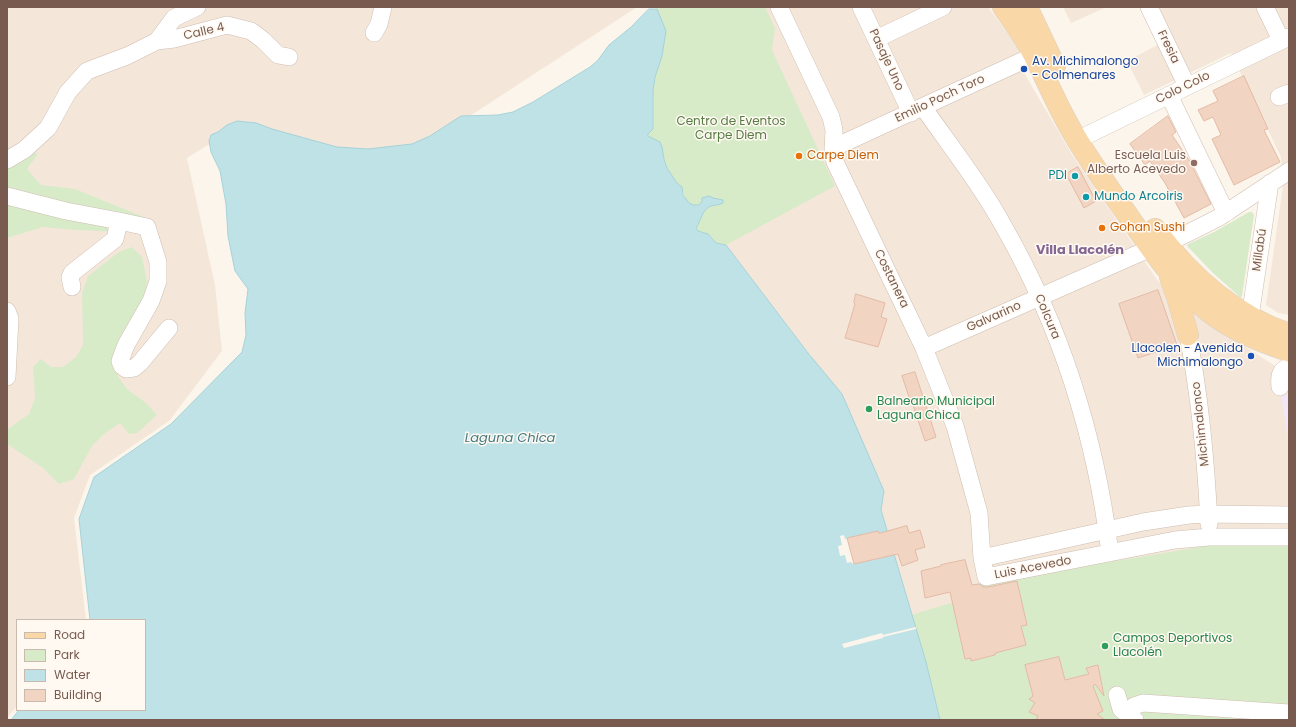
<!DOCTYPE html>
<html>
<head>
<meta charset="utf-8">
<style>
	body { margin:0 }
	#map { position:relative; width:1296px; height:727px; overflow:hidden; background:#fcf5eb; font-family:Poppins,sans-serif }
	canvas { display:block }
	.frame { position:absolute; inset:0; border:8px solid #785b4e; pointer-events:none }
	.legend { position:absolute; left:16px; top:619px; width:130px; height:92px; box-sizing:border-box; background:#fff9f2; border:1px solid #c9bab0; margin:0; padding:5px 7px; list-style:none; font-size:12px; color:#785b4e }
	.legend li { display:flex; align-items:center; gap:8px; height:20px }
	.legend b { width:20px; border:1px solid #c9bab0 }
</style>
</head>
<body>
<div id="map">
<canvas width="1296" height="727"></canvas>
<div class="frame"></div>
<ul class="legend">
<li><b style="height:5px;background:#f9d7a6"></b>Road</li>
<li><b style="height:11px;background:#d8ebc9"></b>Park</li>
<li><b style="height:11px;background:#bfe2e7"></b>Water</li>
<li><b style="height:11px;background:#f2d4c3"></b>Building</li>
</ul>
</div>
<script>
const g = document.querySelector('canvas').getContext('2d');
g.lineJoin = 'round';
function fill(path, color) {
  g.fillStyle = color;
  g.fill(path, 'evenodd');
}
function stroke(path, color, width, dash) {
  g.strokeStyle = color;
  g.lineWidth = width;
  g.lineCap = dash ? 'butt' : 'round';
  g.setLineDash(dash || []);
  g.stroke(path);
}
function write(font, color, halo, rows, align = 'center') {
  g.font = font + ' Poppins,sans-serif';
  g.lineWidth = 3;
  g.setLineDash([]);
  g.textBaseline = 'middle';
  g.strokeStyle = halo;
  g.fillStyle = color;
  for (const [text, x, y, turn = 0] of rows) {
    g.save();
    g.translate(x, y);
    g.rotate((+turn || 0) * Math.PI / 180);
    g.textAlign = isNaN(turn) ? turn : align;
    if (halo) g.strokeText(text, 0, 0);
    g.fillText(text, 0, 0);
    g.restore();
  }
}
fill(new Path2D(`
	M7 7H637L433 140 364 169 216 140 187 158 215 285 222 351 169 421 90 475 74 518 86 620H17V706L7 718Z
	M655 7H988L1018 47 1023 71 1071 153 1158 281 1229 336 1286 373H1289V720H940L926 662 881 510 884 491 879 478 828 379 726 245 716 243 667 168 657 9Z
	M1063 7H1107L1071 23Z
	M1153 7H1289V315L1278 313 1266 305 1283 186 1281 157 1231 53 1144 95 1127 61 1169 39Z`), '#f4e7d9');
fill(new Path2D(`
	M1281 394 1289 395V440H1288Z`), '#f2e7f9');
fill(new Path2D(`
	M656 7H765L775 28 772 50 835 186 726 245 716 243 708 234 698 231 696 228C704 215 701 207 719 205L720 199C714 198 707 199 702 202 699 203 697 206 693 205 685 204 684 194 682 188 680 184 675 181 672 177 667 169 666 161 662 154 659 146 652 141 648 134L653 129V91L655 77 662 56 666 31Z
	M7 148H33L37 155 27 169 41 185 75 189 151 220 119 232 76 230 43 227 7 238Z
	M1249 212H1252L1254 215 1242 296 1241 298 1213 273 1187 246 1188 244 1214 232Z
	M132 247 142 257 147 281 144 300 113 365 119 378 128 390 145 402 157 415 137 433 129 434 120 423 104 434 92 446 74 479 59 484 43 468 7 444 8 429 29 414 35 398 33 367 41 359 51 367H63L76 357 83 345 82 293 88 276 119 252Z
	M1289 542V720H940L926 662 911 615 974 596 972 585 1015 575 1128 559 1212 545Z`), '#d8ebc9');
const water = new Path2D(`
	M649 9H657L666 31 662 56 655 77 653 91V129L648 134V136L660 142 662 147 664 159 667 168 677 183 682 187 683 195 689 203 693 205H698L702 202V198L709 196 713 198 723 200V203C719 205 716 205 711 206 702 209 701 221 696 228L698 231 708 234 716 243 726 245 808 353 842 394 884 491 881 510 926 662 940 720H11L19 710H145V620H90L79 519 94 477 171 424 242 352 246 335 245 313 248 289 235 271 228 236 226 204 220 171 211 152 209 141 211 135 218 132 227 125 237 121 256 123 272 129 337 147 368 149 412 144 430 136 461 116 498 115 513 112 533 102 590 67 598 60 609 45 631 27Z`);
fill(water, '#bfe2e7');
stroke(water, '#a5d2d8', 1);
fill(new Path2D(`
	M878 531 885 557 853 564 851 562 847 563 845 555 840 556 838 546 842 545 840 536 844 535 845 539Z
	M916 627V629L883 637V638L844 648 842 644 882 633 883 635Z`), '#fcf5eb');
const building = new Path2D(`
	M1244 76 1268 129 1264 130 1280 162 1234 185 1212 139 1221 135 1213 117 1204 121 1198 110 1218 101 1213 91Z
	M1168 116 1176 132 1172 135 1189 160 1211 204 1184 218 1165 183 1150 161 1145 165 1130 144Z
	M1078 167 1096 201 1084 208 1066 174Z
	M1158 290 1177 345 1138 358 1119 304Z
	M856 294 885 303 881 317 887 319 878 347 845 338 855 304 854 303Z
	M915 372 936 437 925 441 912 402 911 403 902 376Z
	M907 526 909 533 920 530 925 547 915 550 918 560 902 566 898 554 854 564 847 538 878 531 879 533Z
	M965 560 972 585 979 584 983 587H988L1017 581 1027 625 1021 626 1026 645 995 653V655L971 661V658L965 659 950 592 925 598 921 571 941 566V565Z
	M1059 657 1065 680 1089 674 1086 668 1098 665 1104 696 1095 684 1093 686 1103 711 1097 714 1105 720H1036L1038 716 1029 712 1035 703 1029 699 1033 696 1025 665Z`);
fill(building, '#f2d4c3');
stroke(building, '#e4baa4', 1);
const minor = new Path2D(`
	M779 7 831 117 834 130 833 154 835 162 924 348 955 426 979 513 982 558 986 577 1175 540 1209 537H1289
	M861 7 911 113
	M1149 7 1187 86
	M1265 7 1281 40
	M374 33 379 24 383 7
	M876 39 943 7
	M157 41 174 39 227 25 251 31 263 40 278 55 289 57
	M1169 95 1226 213
	M1279 97 1289 93
	M923 107C951 147 981 185 1004 227 1061 327 1096 439 1110 553
	M1077 140 1289 37
	M833 148 1046 50
	M7 160 24 150 48 128 68 92 87 71 127 56 157 41 174 18 197 7
	M7 196 66 211 119 221
	M1166 244 1218 218 1289 171
	M72 287 70 277 72 273 115 239 119 221 147 227 158 262V281L151 301 126 345 120 361 122 366 126 369 134 368 140 363 169 328
	M7 311 10 319 7 377
	M1250 317 1270 183
	M1188 335C1200 398 1206 460 1209 524
	M924 348 1151 248
	M1280 387C1279 378 1279 370 1289 367
	M982 558 1143 522 1189 515 1208 514 1289 515
	M1117 695 1121 709 1135 720
	M1127 714 1134 706 1143 703 1289 713`);
const major = new Path2D(`
	M1003 7C1014 23 1025 38 1034 55 1046 79 1056 103 1069 126 1087 158 1108 187 1129 217 1152 250 1176 286 1208 311 1232 330 1260 342 1289 351
	M1027 7 1055 66
	M1155 229C1189 275 1233 315 1289 334
	M1170 277 1178 300 1188 335`);
stroke(minor, '#cfbdb0', 18);
stroke(major, '#d9d1cd', 22);
stroke(minor, '#fff', 17);
stroke(major, '#f9d7a6', 21);
for (const [x, y, r, color] of [
	[1024,69,4,"#1a4fb4"],
	[799,156,4,"#e8710a"],
	[1194,163,4,"#8d6e63"],
	[1075,176,4,"#0f9aa8"],
	[1086,197,4,"#0f9aa8"],
	[1102,228,4,"#e8710a"],
	[1251,356,4,"#1a4fb4"],
	[869,409,4,"#2e9e5b"],
	[1105,646,4,"#2e9e5b"]
]) {
  const dot = new Path2D();
  dot.arc(x, y, r, 0, 2 * Math.PI);
  g.fillStyle = color;
  g.fill(dot);
  stroke(dot, '#fff9f2', 1.5);
}
write('12px', '#785b4e', '#fff9f2', [
	["Calle 4",204,32,-13],
	["Fresia",1168,47,64],
	["Pasaje Uno",886,60,65],
	["Colo Colo",1183,88,-26],
	["Emilio Poch Toro",940,99,-25],
	["Millabú",1260,250,-82],
	["Costanera",891,279,64],
	["Galvarino",994,317,-24],
	["Colcura",1047,317,67],
	["Michimalonco",1201,424,-96],
	["Luis Acevedo",1033,568,-11]
]);
write('12px', '#164399', '#fff9f2', [
	["Av. Michimalongo",1032,62],
	["- Colmenares",1032,76],
	["Llacolen - Avenida",1243,349,"right"],
	["Michimalongo",1243,363,"right"]
], 'left');
write('12px', '#577d45', '#fff9f2', [
	["Centro de Eventos",731,122],
	["Carpe Diem",731,136]
]);
write('12px', '#c56008', '#fff9f2', [
	["Carpe Diem",807,156],
	["Gohan Sushi",1110,228]
], 'left');
write('12px', '#785e54', '#fff9f2', [
	["Escuela Luis",1186,156],
	["Alberto Acevedo",1186,170]
], 'right');
write('12px', '#0d838f', '#fff9f2', [
	["PDI",1067,176],
	["Mundo Arcoiris",1094,197,"left"]
], 'right');
write('12px', '#27864d', '#fff9f2', [
	["Balneario Municipal",877,402],
	["Laguna Chica",877,416],
	["Campos Deportivos",1113,639],
	["Llacolén",1113,653]
], 'left');
write('bold 13px', '#836693', '#fff9f2', [
	["Villa Llacolén",1080,251]
]);
write('italic 13px', '#447b83', '#fff9f2', [
	["Laguna Chica",510,439]
]);
</script>
</body>
</html>
